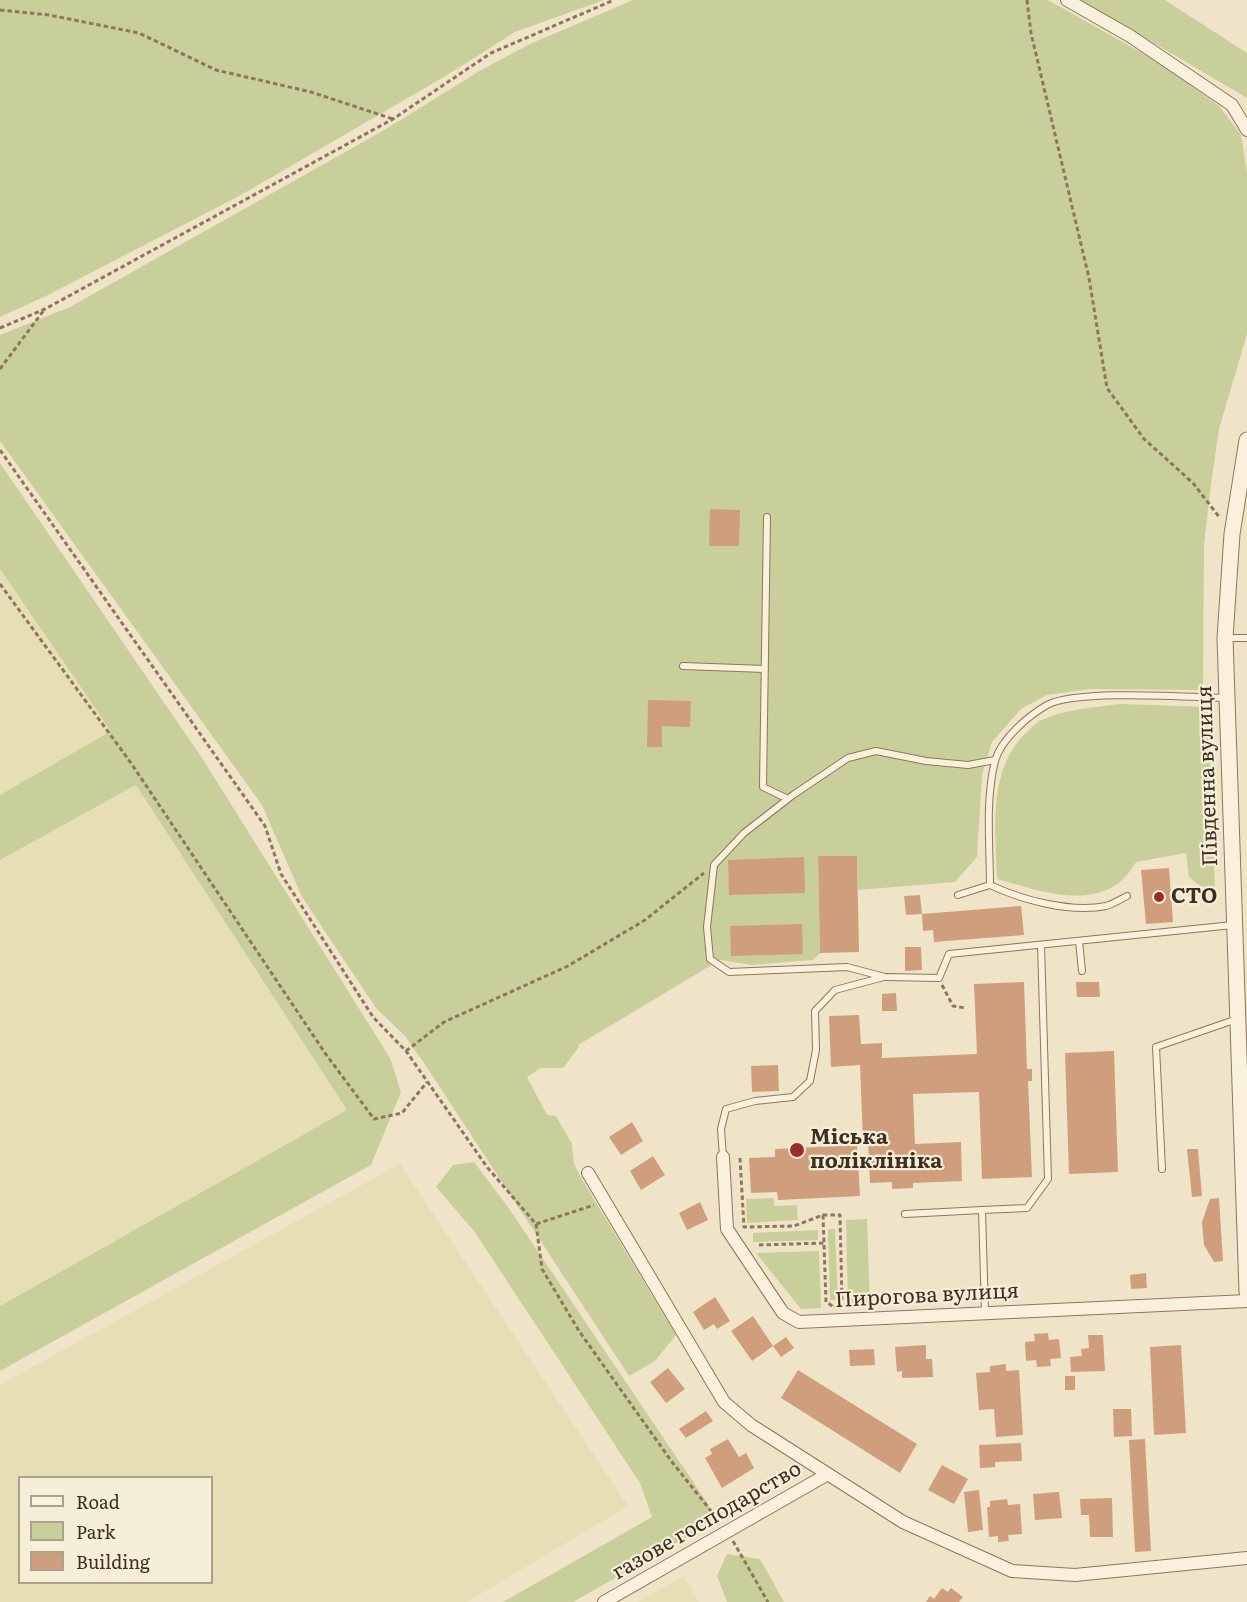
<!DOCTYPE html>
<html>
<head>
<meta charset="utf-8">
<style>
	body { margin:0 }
	#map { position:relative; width:1247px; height:1602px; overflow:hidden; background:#f0e4c8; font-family:Literata,serif }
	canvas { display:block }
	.legend { position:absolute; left:18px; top:1476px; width:195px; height:108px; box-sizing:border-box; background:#f7eed8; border:2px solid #ada18e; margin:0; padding:8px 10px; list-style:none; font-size:18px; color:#3d2e20 }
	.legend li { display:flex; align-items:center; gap:12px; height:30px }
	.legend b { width:30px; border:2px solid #ada18e }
</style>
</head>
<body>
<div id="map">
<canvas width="1247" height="1602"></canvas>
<ul class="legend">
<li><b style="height:8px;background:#faf1dc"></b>Road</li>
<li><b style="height:16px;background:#c9cf9b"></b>Park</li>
<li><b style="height:16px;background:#cf9f7d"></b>Building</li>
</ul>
</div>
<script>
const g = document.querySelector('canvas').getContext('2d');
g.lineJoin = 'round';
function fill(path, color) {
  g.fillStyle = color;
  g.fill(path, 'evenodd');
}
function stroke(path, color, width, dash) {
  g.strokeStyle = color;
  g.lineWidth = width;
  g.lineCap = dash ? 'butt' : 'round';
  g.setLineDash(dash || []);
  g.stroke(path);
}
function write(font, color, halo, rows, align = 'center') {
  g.font = font + ' Literata,serif';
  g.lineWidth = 4.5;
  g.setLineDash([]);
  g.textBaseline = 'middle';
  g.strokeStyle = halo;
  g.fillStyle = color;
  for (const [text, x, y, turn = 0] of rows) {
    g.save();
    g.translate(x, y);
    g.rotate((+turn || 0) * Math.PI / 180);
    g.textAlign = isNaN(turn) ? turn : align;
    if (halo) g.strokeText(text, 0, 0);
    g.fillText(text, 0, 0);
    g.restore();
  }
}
fill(new Path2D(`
	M0 569 112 731 0 795Z
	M136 785 347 1110 0 1306V860Z
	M400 1164 628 1506 467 1602H0V1385ZM20 1478H212V1582H20Z
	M684 1576 699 1602H637Z`), '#e6deb5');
fill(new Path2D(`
	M0 0H604L515 32 444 77 241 195 48 295 0 317Z
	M633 0H1048L1160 63 1219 106 1241 135 1247 172V334L1219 429 1211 484 1204 545 1203 690 1091 689 1047 695 1021 709 992 742 982 775 977 857 955 882 858 890 857 856H818L820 953 813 960 752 965 720 960 578 1045 579 1047 563 1068H541L527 1077 547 1115 556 1116 572 1144 574 1164 583 1181 676 1335 655 1361 629 1376 424 1063 405 1036 376 1008 302 897 262 805 0 441V335L70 307 386 129 481 70 530 44Z
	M1081 0H1165L1247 53V98Z
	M0 463 202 758 390 1058 401 1092 371 1165 0 1371V1306L347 1110 136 785 0 860V795L111 731 0 569Z
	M1121 704 1208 707 1215 890 1200 886 1189 877 1186 853 1136 862C1106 916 1044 892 997 879 996 830 987 770 1026 733 1031 728 1037 721 1044 719 1068 709 1095 707 1121 704Z
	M474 1162 508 1207 708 1504 712 1519 703 1528 573 1602H503L652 1517 640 1483 474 1231 436 1187 453 1165Z
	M774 1198V1206L797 1205 798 1220 747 1223 746 1199Z
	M867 1219 870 1306 848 1307 846 1220Z
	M835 1229 838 1300H830L828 1229Z
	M818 1230V1240L753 1242V1233Z
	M819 1251 821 1308 801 1309 756 1253Z
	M727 1554 760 1559 784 1602H727L717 1576Z`), '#c9cf9b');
fill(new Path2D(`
	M710 509 740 510 739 546H709Z
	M648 700 691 701 690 727 662 726V747H647Z
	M818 856H857L859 952 820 953Z
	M804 857 805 893 729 895 728 860Z
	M1169 868 1173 922 1146 924 1141 870Z
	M920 895 922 914 906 915 904 896Z
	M1021 906 1024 935 934 942 933 930 923 931 922 914Z
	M802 924 803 954 731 956 730 926Z
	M905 947H921L922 970 905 971Z
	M1024 982 1027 1069H1032V1081H1028L1032 1177 982 1179 979 1092 913 1094 915 1144 961 1142 962 1181 913 1183V1188L892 1189V1182L870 1183 868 1141H863L860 1065 831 1067 829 1016 859 1015 861 1044 882 1043V1058L977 1054 974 984Z
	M1076 982H1099L1100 997H1077Z
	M896 993 897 1011H882V994Z
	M1114 1051 1118 1172 1069 1174 1065 1053Z
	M778 1065 779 1091 752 1092 751 1066Z
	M632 1122 643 1141 621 1155 609 1137Z
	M857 1145 860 1196 778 1200 777 1192 751 1193 749 1158 775 1157V1149Z
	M1187 1149H1198L1202 1196 1192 1197Z
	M653 1156 665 1175 641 1190 630 1171Z
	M1219 1198 1223 1261 1214 1262 1204 1245 1202 1222 1210 1199Z
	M700 1202 708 1220 687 1230 679 1213Z
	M1146 1273 1147 1288 1131 1289 1130 1275Z
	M715 1297 730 1321 717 1329 714 1324 704 1330 693 1312Z
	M753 1316 773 1346 752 1361 731 1331Z
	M1048 1333 1049 1340 1059 1339 1061 1358 1050 1359 1051 1366 1037 1367 1036 1360 1026 1361 1025 1342 1035 1341 1034 1334Z
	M1088 1335H1103L1105 1371 1071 1372 1070 1357 1082 1356 1081 1349 1089 1348Z
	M786 1337 794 1348 781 1357 773 1346Z
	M926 1345V1359H932L933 1377 902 1378V1371L897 1372 895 1347Z
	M1181 1345 1186 1433 1154 1435 1150 1347Z
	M874 1349 875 1365 850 1366 849 1350Z
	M1006 1364V1371L1019 1370 1023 1435 996 1437 994 1409 979 1410 976 1373 990 1372V1366Z
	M668 1368 685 1389 666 1403 650 1382Z
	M798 1370 917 1444 900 1473 781 1398Z
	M1065 1376H1075V1390H1065Z
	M1113 1409H1131L1132 1436 1114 1437Z
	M706 1411 713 1421 686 1438 679 1429Z
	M728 1439 739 1457 746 1453 754 1468 722 1488 705 1458 712 1454 710 1449Z
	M1145 1439 1151 1551 1135 1552 1129 1440Z
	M1021 1443 1022 1461 995 1462V1467L980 1468 979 1445Z
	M942 1465 968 1479 954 1504 928 1490Z
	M979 1490 983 1530 968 1532 964 1492Z
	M1059 1492 1062 1518 1035 1520 1033 1494Z
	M1112 1498 1113 1537H1090L1089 1515H1081L1080 1499Z
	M1007 1499 1008 1505 1020 1504 1022 1534 1008 1535 1009 1541 998 1542V1536L989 1537 987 1507H990V1501Z
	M942 1588 948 1592 951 1588 963 1597 959 1602H926L930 1596 934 1599Z`), '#cf9f7d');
const service = new Path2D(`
	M767 517 763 787 788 799
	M1227 638H1247
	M683 666 765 669
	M995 760 968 765 926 761 876 751 848 758 793 795 744 833 714 865 707 927 710 959 729 972 847 967 885 977 939 978 949 954 1233 925
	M990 885C990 845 985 801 995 761 1001 739 1028 716 1047 705 1076 689 1189 697 1226 698
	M958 895 990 885C1022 900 1070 913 1106 906 1113 904 1121 899 1127 896
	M1079 941 1082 971
	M723 1157 721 1129 726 1109 755 1101 793 1097 810 1081 816 1050 815 1011 835 990 884 977
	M1162 1169 1156 1047 1237 1019
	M905 1214 982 1210
	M985 1313 982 1210 1027 1208 1048 1179 1041 945`);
const minor = new Path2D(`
	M1067 0 1130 36 1232 105 1247 130
	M723 1157 727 1229 783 1313 799 1322 1247 1301
	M588 1173 724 1402 751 1425 903 1522 1012 1571 1075 1575 1247 1558
	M604 1602 828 1474`);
const tertiary = new Path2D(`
	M1247 440 1232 534 1225 638 1247 1292`);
stroke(service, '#8d765c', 8);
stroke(minor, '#8d765c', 14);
stroke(tertiary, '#8d765c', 17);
stroke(new Path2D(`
	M1027 0 1031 33 1089 278 1107 388 1144 439 1193 483 1220 518
	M0 10 49 15 139 33 216 70 311 92 393 119
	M0 328 45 309 393 119 491 53 614 0
	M0 369 44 310
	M0 450 265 826 281 874 373 1017 406 1051 487 1167 536 1224 594 1205
	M0 584 131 763 325 1053 374 1119 402 1113 427 1082
	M942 985 953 1006 966 1008
	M406 1051 444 1022 568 966 645 920 704 873
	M740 1158 744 1227 794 1226 823 1215H840L842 1302 834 1307
	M823 1215 826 1302 834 1307
	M536 1224 542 1269 579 1331 672 1462 719 1521
	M759 1245 824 1243
	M733 1541 768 1602`), '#8d765c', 3, [4.5, 3]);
stroke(service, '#faf1dc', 6);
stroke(minor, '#faf1dc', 12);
stroke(tertiary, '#faf1dc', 15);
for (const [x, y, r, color] of [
	[1159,897,6,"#9e2a2b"],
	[797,1150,8,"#9e2a2b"]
]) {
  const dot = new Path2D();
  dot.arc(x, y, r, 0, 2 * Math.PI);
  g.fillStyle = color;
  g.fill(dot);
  stroke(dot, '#f7eed8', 2);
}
write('21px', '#3d2e20', '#f7eed8', [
	["Південна вулиця",1208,776,-92],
	["Пирогова вулиця",927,1296,-3],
	["газове господарство",707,1521,-30]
]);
write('bold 21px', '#3d2e20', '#f7eed8', [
	["СТО",1171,897],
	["Міська",810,1138],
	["поліклініка",810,1162]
], 'left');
</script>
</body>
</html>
